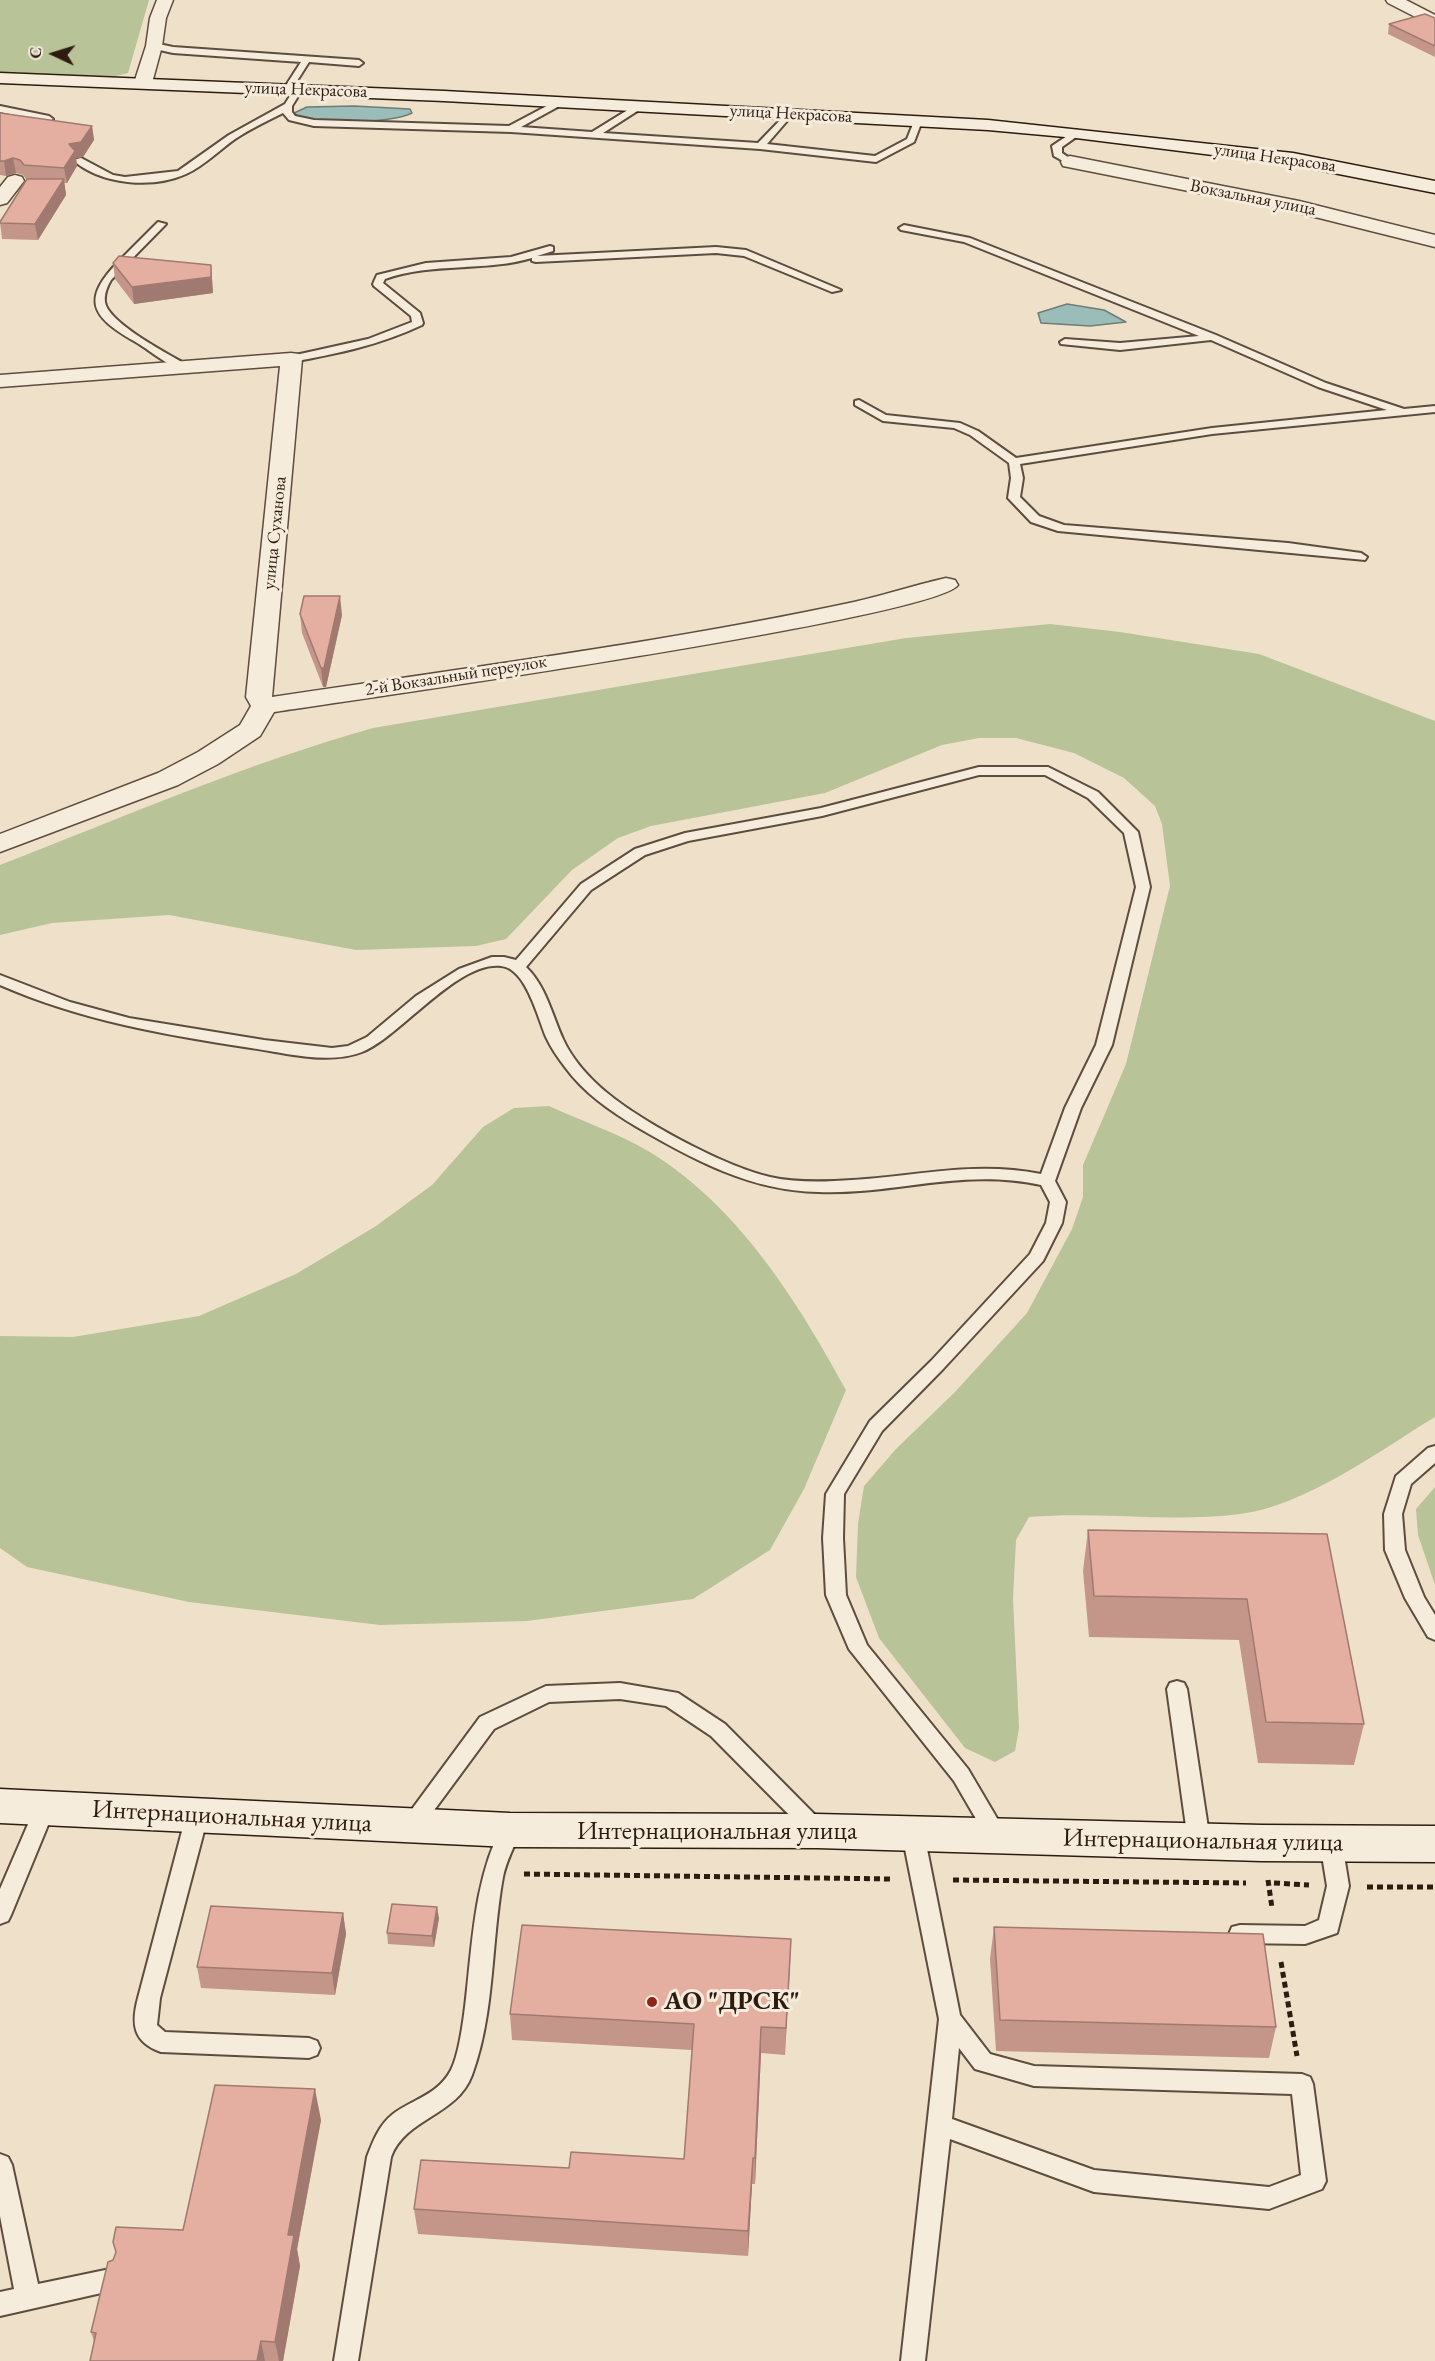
<!DOCTYPE html>
<html>
<head>
<meta charset="utf-8">
<style>
	body { margin:0 }
	#map { position:relative; width:1435px; height:2361px; overflow:hidden; background:#efe1c9; font-family:"EB Garamond",serif }
	canvas { display:block }
	.north { position:absolute; left:24px; top:24px; width:60px; height:60px; -webkit-text-stroke:4px #f5ecdc; paint-order:stroke; rotate:274deg; font-size:16px; font-weight:700; line-height:24px; text-align:center; color:#2e1c11 }
	.north::after { content:''; display:block; margin:auto; width:21px; height:27px; background:#2e1c11; clip-path:polygon(50% 0,100% 100%,50% 72%,0 100%) }
</style>
</head>
<body>
<div id="map">
<canvas width="1435" height="2361"></canvas>
<div class="north">С</div>
</div>
<script>
const g = document.querySelector('canvas').getContext('2d');
g.lineJoin = 'round';
function fill(path, color) {
  g.fillStyle = color;
  g.fill(path, 'evenodd');
}
function stroke(path, color, width, dash) {
  g.strokeStyle = color;
  g.lineWidth = width;
  g.lineCap = dash ? 'butt' : 'round';
  g.setLineDash(dash || []);
  g.stroke(path);
}
function write(font, color, halo, rows, align = 'center') {
  g.font = font + ' "EB Garamond",serif';
  g.lineWidth = 6;
  g.setLineDash([]);
  g.textBaseline = 'middle';
  g.strokeStyle = halo;
  g.fillStyle = color;
  for (const [text, x, y, turn = 0] of rows) {
    g.save();
    g.translate(x, y);
    g.rotate((+turn || 0) * Math.PI / 180);
    g.textAlign = isNaN(turn) ? turn : align;
    if (halo) g.strokeText(text, 0, 0);
    g.fillText(text, 0, 0);
    g.restore();
  }
}
fill(new Path2D(`
	M0 0H149L128 73 116 76 0 75Z
	M1050 624 1120 632 1259 654 1435 721V1417C1379 1451 1305 1506 1240 1514 1170 1523 1099 1511 1029 1517L1016 1540 1013 1598 1019 1728 1015 1751 995 1762 965 1748 879 1638 856 1577 858 1524 864 1486 896 1449 955 1392 1027 1313 1072 1229 1083 1197V1165L1126 1064 1170 886 1162 824 1155 806 1124 778 1074 753 1016 738H979L942 745 825 793 651 826 618 838 572 870 506 939 476 946 356 950 169 915 52 923 0 935V865C124 817 245 764 373 728L906 638Z
	M549 1106C581 1121 618 1133 648 1151 737 1204 798 1302 846 1390L804 1489 770 1550 693 1599 527 1621 380 1625 189 1602 27 1567 0 1548V1336L73 1337 199 1316 296 1274 376 1226 432 1185 483 1127 514 1108Z
	M1435 1487V1585L1418 1535 1416 1509Z`), '#b8c397');
const water = new Path2D(`
	M354 106 410 109 412 113C393 123 309 128 294 113L307 107Z
	M1067 304 1104 310 1126 322 1090 326 1041 323 1038 313Z`);
fill(water, '#9abdb9');
stroke(water, '#6f7d76', 1.5);
const lane = new Path2D(`
	M154 43 173 47 359 60 363 63 359 66 309 62 290 92 287 93 283 90 301 62 173 53 151 48V44Z
	M295 88 302 90 292 106V112L295 116 314 120 509 126 560 99 563 100V104L521 127 592 132 639 103 642 104V108L603 133 758 143 789 111 793 114 767 144 875 156 907 139 915 119 922 121 914 142 876 162 760 149 511 132 314 126 289 120 283 113C267 121 250 129 235 139 218 151 204 166 186 174 153 189 101 185 73 160L81 158 113 175 125 177 178 171 229 135 285 104Z
	M0 106 49 116 53 119 49 122 0 112Z
	M1076 130 1081 133 1079 135 1062 147V153L1075 162 1070 165 1054 156 1052 146Z
	M158 222 166 224 111 280C107 287 104 294 105 302 108 323 170 355 189 366V370L185 371C167 366 150 350 134 341 90 316 82 299 119 261 132 248 145 235 158 222Z
	M904 225 970 238 1216 335 1326 383 1404 409 1435 406V412L1212 434 1020 464 1023 478 1020 497 1039 516 1064 525 1288 543 1361 553 1367 557 1365 560 1058 531 1031 522 1010 500 1008 498 1011 478 1009 463 970 435 954 428 883 421 855 405V401L859 400 886 415 960 423 978 431 1016 458 1212 428 1387 410 1318 387 1211 340 1120 350 1061 344 1060 342 1065 339 1120 343 1199 336 964 242 901 230 899 228Z
	M550 246 553 247V251L537 256 716 247 746 250 841 290 832 292 744 256 716 253 536 262 532 261V258C484 272 433 262 385 279L383 283 420 313 423 323 422 325C380 345 336 354 291 362L286 359 291 356 368 339 412 322 411 316 374 286 373 284 377 275 426 263 511 257Z
	M979 767H1048L1098 792 1138 832 1150 887 1112 1045 1081 1108 1055 1181 1066 1202 1062 1223 1043 1261 943 1369 882 1431 844 1494 843 1538 846 1595 867 1645 968 1769 1008 1837 1004 1843 997 1846 990 1843 954 1781 849 1649 826 1595 823 1538 826 1494 870 1421 931 1361 1030 1254 1046 1223 1050 1202 1041 1185C960 1168 896 1195 818 1192 751 1191 694 1160 637 1127 610 1111 584 1093 565 1067 558 1058 551 1048 546 1037 538 1018 526 968 501 966 457 961 400 1037 362 1052 328 1065 286 1053 251 1048 165 1035 80 1020 0 985V975L70 1002 129 1018 264 1040 332 1048 348 1046 367 1037 416 996 459 969 492 957H504L516 960 581 884 635 849 685 833 821 808ZM979 775H1045L1088 798 1124 833 1136 887 1096 1045 1065 1108 1041 1174C975 1161 918 1176 852 1180 825 1182 797 1183 770 1177 723 1166 635 1119 599 1086 585 1073 571 1057 563 1039 552 1015 546 986 526 967L591 890 645 855 688 841 822 816Z
	M1435 1446V1463L1411 1484 1402 1514 1405 1550 1424 1597 1435 1615V1640L1428 1637 1405 1598 1385 1550 1384 1514 1396 1476 1428 1448Z
	M1177 1681 1184 1683 1187 1689 1210 1841 1206 1847 1199 1850 1192 1847 1188 1841 1167 1689 1170 1683Z
	M620 1683 678 1693 725 1724 824 1824 828 1830 824 1836 817 1839 810 1836 711 1736 666 1706 620 1699 549 1702 494 1729 418 1832 411 1835 404 1832 400 1826 404 1820 480 1717 546 1686Z
	M45 1799 52 1802 55 1808 11 1915 8 1921 0 1924V1889L35 1808 38 1802Z
	M197 1807 204 1810 208 1816 160 1998 157 2025 165 2032 309 2038 317 2041 320 2048 317 2055 309 2058 161 2052C133 2042 131 2024 138 1998L186 1816 190 1810Z
	M510 1821 517 1824 521 1830C515 1845 506 1861 503 1877 491 1942 495 2013 472 2075 457 2116 405 2118 391 2157L358 2361H334L367 2157C373 2141 379 2125 393 2114 413 2099 438 2095 451 2070 460 2053 465 2009 467 1989 473 1933 476 1876 503 1824Z
	M913 1825 920 1828 924 1834 960 2015 990 2054 1034 2066 1302 2074 1310 2077 1313 2084 1326 2181 1322 2189 1269 2209 1094 2192 950 2139 925 2361H901L939 2019 902 1834 906 1828ZM959 2048 975 2069 1034 2086 1292 2094 1301 2175 1269 2187 1094 2170 952 2119Z
	M1331 1834 1338 1837 1342 1843 1349 1886 1337 1933 1305 1944 1240 1943 1232 1941 1229 1934 1232 1927 1240 1925 1305 1926 1319 1920 1327 1886 1320 1843 1324 1837Z
	M0 2154 8 2157 12 2165 38 2284 110 2269 119 2273 122 2281 119 2289 0 2316V2292L14 2289 0 2216Z`);
const street = new Path2D(`
	M157 0H173L166 18 162 46 152 83 149 87H137L134 83 146 46 150 18Z
	M1386 0H1406L1435 15V27L1388 3Z
	M1070 156 1299 201 1435 235V247L1299 213 1063 166 1061 162 1063 158Z
	M15 175 22 177 24 181 7 203 0 205V187L8 177Z
	M291 353 299 354 302 359 272 697C466 668 662 643 854 602 885 595 915 585 946 578L955 580 958 585C935 618 354 700 274 712L260 736 218 764 178 785 0 852V834L158 773 198 752 240 725 251 706 246 697 280 366 0 387V375Z`);
const secondary = new Path2D(`
	M0 73 444 91 988 120 1293 153 1435 181V193L1293 165 1076 138 988 130 444 101 0 83Z
	M0 1789 510 1813 817 1814 1262 1825 1435 1826V1862L1262 1861 817 1848 510 1847 0 1823Z`);
stroke(lane, '#5e4d3f', 4);
stroke(street, '#5e4d3f', 3);
stroke(secondary, '#2e1c11', 3);
stroke(new Path2D(`
	M524 1874 892 1879
	M953 1880 1246 1883
	M1268 1880 1272 1908
	M1274 1883 1309 1885
	M1367 1887H1435
	M1281 1962 1297 2056`), '#2e1c11', 5, [6, 4]);
fill(lane, '#f5ecdc');
fill(street, '#f5ecdc');
fill(secondary, '#f5ecdc');
fill(new Path2D(`
	M1435 18V57L1388 34 1389 24Z
	M0 113 92 126 94 140 83 157 76 158 77 166 67 183H64L66 195 38 240 2 239 0 222 27 180 23 175 16 173 6 176 0 175Z
	M113 263 211 265 213 293 134 304 115 279Z
	M300 614 342 615 326 687H323L302 633Z
	M1088 1530 1327 1534 1364 1724 1354 1765 1258 1763 1239 1640 1089 1637 1083 1571Z
	M343 1913 346 1934 335 1995 201 1988 197 1967Z
	M439 1918 434 1947 388 1944 387 1933Z
	M994 1927 1276 2027 1269 2058 996 2051 990 1959Z
	M791 1939 785 2055 761 2053 755 2184H752L748 2256 418 2234 414 2209 569 2168 684 2159 692 2050 512 2040 510 2014Z
	M321 2120 297 2249 300 2266 283 2361H90L94 2341 91 2332 116 2252 113 2242 183 2230Z`), '#c4968a');
fill(new Path2D(`
	M92 126 94 140 83 157 76 158 77 166 67 183 64 168 69 144Z
	M13 158 16 173 6 176 4 161Z
	M64 179 66 195 38 240 35 224Z
	M211 265 213 293 134 304 132 287Z
	M340 596 342 615 326 687H323L321 668Z
	M437 1907 439 1918 434 1947 432 1936Z
	M343 1913 346 1934 335 1995 332 1973Z
	M791 1939 790 1965 785 2055 786 2028Z
	M761 2027V2053L755 2184V2158Z
	M315 2089 321 2120 297 2249 300 2266 283 2361H279L275 2342 288 2235Z
	M753 2158 752 2184 748 2256V2231Z
	M261 2341 265 2361H257Z`), '#a07a70');
const building = new Path2D(`
	M1425 14 1435 18V46L1389 24Z
	M0 113 92 126 81 142 69 144 75 151 64 168 24 165 20 160 13 158 4 161H0Z
	M27 179H64L35 224 0 223V222Z
	M119 256 211 265V277L132 287 113 263Z
	M304 596H340L324 668H321L300 614Z
	M1088 1530 1327 1534 1364 1724 1266 1722 1247 1599 1094 1596Z
	M392 1904 437 1907 432 1936 387 1933Z
	M211 1906 343 1913 332 1973 197 1967Z
	M522 1925 791 1939 786 2028 761 2027 755 2158H753L748 2231 414 2209 421 2160 569 2168 571 2152 684 2159 694 2024 510 2014Z
	M994 1927 1263 1934 1276 2027 1000 2020Z
	M215 2085 315 2089 288 2235H294L275 2342 261 2341 257 2361H90L96 2333 91 2332 108 2262 113 2260 116 2252 113 2242 116 2227 183 2230Z`);
fill(building, '#e4aea0');
stroke(building, '#a07a70', 1.5);
for (const [x, y, r, color] of [
	[652,2002,6,"#8f2418"]
]) {
  const dot = new Path2D();
  dot.arc(x, y, r, 0, 2 * Math.PI);
  g.fillStyle = color;
  g.fill(dot);
  stroke(dot, '#f5ecdc', 2);
}
write('18px', '#2e1c11', '#f5ecdc', [
	["улица Некрасова",306,90,2],
	["улица Некрасова",791,114,3],
	["улица Некрасова",1275,158,8],
	["Вокзальная улица",1253,198,11],
	["улица Суханова",275,533,-84],
	["2-й Вокзальный переулок",456,676,-9]
]);
write('26px', '#2e1c11', '#f5ecdc', [
	["Интернациональная улица",232,1817,3],
	["Интернациональная улица",717,1832],
	["Интернациональная улица",1203,1841,1]
]);
write('bold 26px', '#2e1c11', '#f5ecdc', [
	["АО \"ДРСК\"",664,2002]
], 'left');
</script>
</body>
</html>
